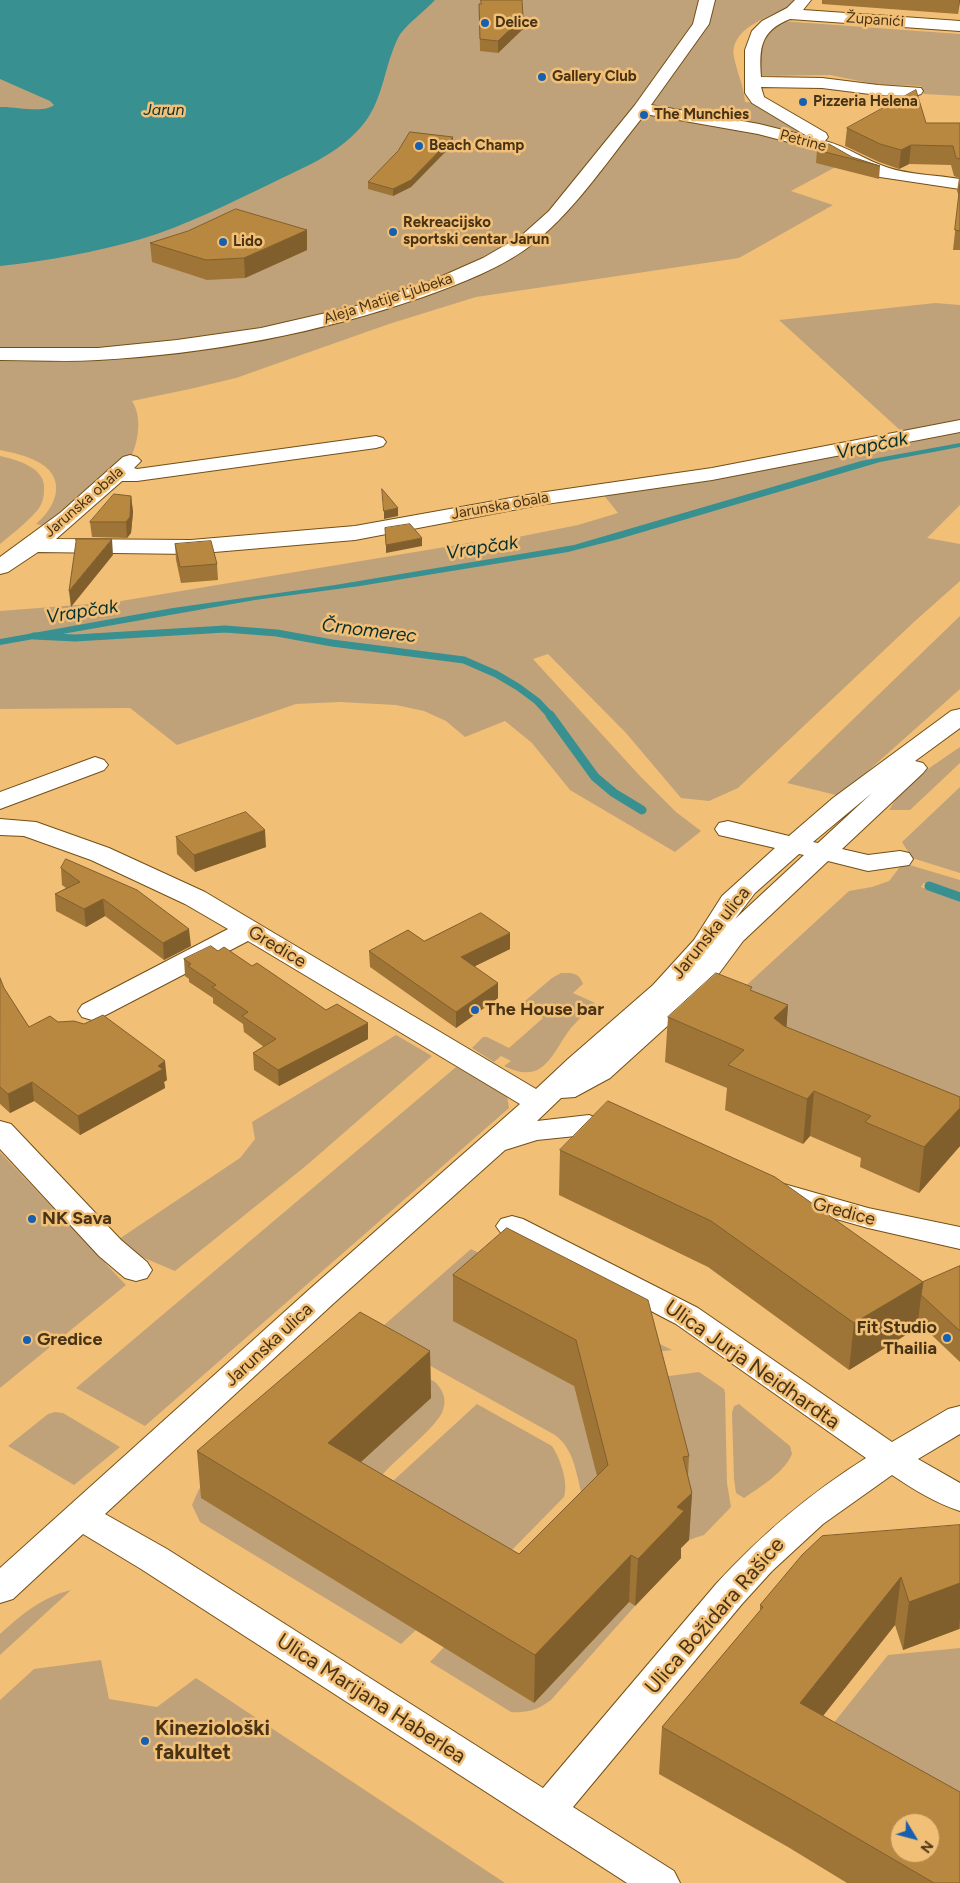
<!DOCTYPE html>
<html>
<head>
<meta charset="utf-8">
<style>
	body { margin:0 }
	#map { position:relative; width:960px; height:1883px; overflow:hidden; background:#f2bf77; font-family:Figtree,sans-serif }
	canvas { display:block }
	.north { position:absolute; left:890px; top:1813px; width:50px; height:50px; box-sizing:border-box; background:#f2bf77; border:1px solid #ae8750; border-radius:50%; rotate:127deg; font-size:14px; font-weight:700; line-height:20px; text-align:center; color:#483315 }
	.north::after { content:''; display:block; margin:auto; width:18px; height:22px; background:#175faf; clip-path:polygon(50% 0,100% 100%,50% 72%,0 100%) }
</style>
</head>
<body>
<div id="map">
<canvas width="960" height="1883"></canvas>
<div class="north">N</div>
</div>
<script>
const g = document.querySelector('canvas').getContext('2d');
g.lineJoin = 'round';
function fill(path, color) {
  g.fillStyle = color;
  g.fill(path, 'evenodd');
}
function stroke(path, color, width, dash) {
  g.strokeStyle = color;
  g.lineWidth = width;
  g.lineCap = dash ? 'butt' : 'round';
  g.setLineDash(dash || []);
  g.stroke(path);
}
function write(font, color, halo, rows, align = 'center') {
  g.font = font + ' Figtree,sans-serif';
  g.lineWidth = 5;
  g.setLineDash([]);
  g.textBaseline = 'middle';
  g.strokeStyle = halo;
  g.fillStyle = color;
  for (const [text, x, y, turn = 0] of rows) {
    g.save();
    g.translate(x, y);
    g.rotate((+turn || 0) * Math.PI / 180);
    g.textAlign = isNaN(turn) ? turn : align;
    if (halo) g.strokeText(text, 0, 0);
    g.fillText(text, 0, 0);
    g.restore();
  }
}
fill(new Path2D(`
	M0 0H798L797 4C776 14 729 26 734 57 737 73 744 86 745 102L758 103 811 136 845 162 791 191 833 205 739 258 476 297 389 324 236 378 190 389 132 401C142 416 139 440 131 457L51 527 36 524C55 508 68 480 40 463 28 456 14 453 0 450Z
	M781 21 960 34V96L924 94 921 86 874 84 830 75 759 76C761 49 757 38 781 21Z
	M935 303 960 305V421L901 431 779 320Z
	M960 428V505L927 538 960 544V581L914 622 738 788 709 801 681 798 626 733 548 654 533 659 640 776 676 812 701 831 675 852 570 790 532 743 505 721 465 737 446 721 424 711 396 705 340 702 296 704 177 745 130 708 0 709V611L115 602 475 542 478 545 578 525 618 513 603 494Z
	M0 456C18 460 47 468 44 491 44 499 41 507 35 513 25 524 12 534 0 544Z
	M960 616V689L840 796 787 783Z
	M960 747V763L910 810H889L901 791 925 771Z
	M960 787V873L912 858 902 842Z
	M903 863 960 880V894L931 884 924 883 921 887 960 900V1120L715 1014 849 891 872 887 889 881Z
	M561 973C572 973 579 972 583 984L573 993 595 1003C587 1011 579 1019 571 1028 551 1054 545 1086 504 1066L511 1061 501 1056 494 1062 472 1048 483 1037H487L509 1048 543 1018 518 1007 552 978Z
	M396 1035 432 1056 307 1165 175 1271 130 1252 116 1241 240 1158 255 1139 252 1122Z
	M456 1067 507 1096 509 1108 145 1426 76 1388Z
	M0 1152 126 1285 0 1388Z
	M471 1249 672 1350 648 1353 574 1386 607 1512 500 1620 330 1490 430 1398 365 1342 435 1382C443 1390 447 1399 443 1410 439 1426 391 1462 378 1480L509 1567 582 1495C576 1473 574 1449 555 1435L380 1338 375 1333Z
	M699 1372 724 1389 725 1393 727 1483 731 1507 704 1535 689 1540 654 1378Z
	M477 1404 552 1446C560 1458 569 1483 564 1497L510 1552 389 1489 394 1480Z
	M739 1404 790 1446 792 1454C784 1473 760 1487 744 1498L736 1493 734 1479 732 1413 734 1406Z
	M55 1412 63 1413 120 1447 74 1485 8 1446 48 1414Z
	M241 1449 202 1498 416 1630 401 1644 200 1522 192 1505 199 1489Z
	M71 1590 0 1655V1634C21 1615 42 1597 71 1590Z
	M629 1602 635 1606 551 1700C538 1710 527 1713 511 1712L430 1662 444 1647 534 1703Z
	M960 1648V1829L816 1745 888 1655Z
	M101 1660 109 1699 157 1707 196 1678 505 1883H0V1700L34 1669Z`), '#c0a27a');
fill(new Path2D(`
	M0 0H435C425 11 404 26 398 38 385 64 383 99 365 122 342 152 307 166 274 182 232 202 185 226 141 239 96 252 47 261 0 266V107C15 106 43 114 54 105L50 101 0 79Z
	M960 443V447L880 462 619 539 568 552 360 586 255 600 0 645V639L173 608 335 585 574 545 861 461Z`), '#399090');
stroke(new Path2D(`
	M34 636 75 638 225 629 277 633 332 643 464 660 496 674 518 687 537 701 551 716`), '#399090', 7);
stroke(new Path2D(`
	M550 715 595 777 614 793 642 810
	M929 886 960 897`), '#399090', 9);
const minor = new Path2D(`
	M699 0H715L709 24 651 105 759 124 807 136 752 103 745 93V50L752 31 762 21 787 8 795 0H811L803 10 960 21V31L790 19C760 31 759 48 761 77L822 78 878 85 921 88 923 91 921 94 915 96 878 95 822 88 761 87 764 97 826 133 828 137 825 141C846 146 865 160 886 167 909 175 936 175 960 179V189L880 177 852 167 823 151 758 134 645 114C610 157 578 207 535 242 505 267 459 284 423 297 320 333 207 354 98 360 66 362 33 360 0 360V348H98L177 340 261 328 365 304 431 281 483 258 521 236 549 211 635 105 693 24Z
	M960 420V432L712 480 539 505 355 540 191 554 38 552 8 572 0 574V557L60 513 123 457 130 455 137 457 141 461 134 468 137 469 376 436 383 438 386 442 383 446 376 448 137 481H122L56 539 191 540 355 526 539 493 712 468Z
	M960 709V728L915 761 923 763 927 768 923 773 842 849 868 855 900 851 909 853 913 859 909 865 868 871 828 861 743 941 706 991 610 1078 575 1097 561 1098 537 1121 589 1115 629 1131 633 1138 629 1145 618 1148 585 1135 537 1140 505 1150 334 1303 105 1514 167 1549 543 1788 716 1584C762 1534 809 1494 866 1458L676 1324 501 1233 496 1226 501 1219 512 1216 523 1219 698 1308 892 1442 948 1409 960 1406V1434L918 1459 960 1483V1511C935 1503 913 1489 892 1475L823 1524 772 1571 742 1604 573 1807 674 1871 680 1883H627L141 1569 83 1534 13 1599 0 1603V1568L312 1287 520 1104 248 941 102 1017 92 1020 82 1017 78 1011 82 1005 228 929 185 904 91 860 24 836 0 835V819L36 822 109 848 205 892 536 1089 568 1059 653 985 694 940 722 896 775 848 719 835 715 829 719 823 728 821 789 836 833 798 951 711ZM872 793 818 843 813 842ZM799 854 804 855 735 919 755 893Z
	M95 757 104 760 108 765 104 770 0 809V792Z
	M0 1121 11 1124 121 1240 147 1262 152 1270 147 1278 136 1281 125 1278 99 1256 0 1149Z
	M777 1182 868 1208 960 1227V1249L868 1228 766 1199 762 1192 766 1185Z`);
stroke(minor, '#734f16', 2);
fill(minor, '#fff');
fill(new Path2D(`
	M822 0H960L958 14 822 4Z
	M479 4 523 17V29L498 53 480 51Z
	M926 123H960V250H953L959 196 957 191 959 178 954 176 951 165 909 164 899 169 879 162 845 146 847 128Z
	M453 137V144L411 187 393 196 368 189V182Z
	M817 150 852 157 880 166 879 179 816 163Z
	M150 243 307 250 245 278 207 280 152 262Z
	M131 496 133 512 131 533 127 538 92 537 90 522Z
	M175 544 217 564 218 580 181 583 176 560Z
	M176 837 266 847 195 872 177 854Z
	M61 868 191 946 164 960 105 916 86 927 56 911 55 894 66 888 62 885Z
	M424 941 510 949 475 966 498 998 456 1028 370 967 369 951Z
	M218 951 252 966 368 1039 279 1086 254 1070 253 1053 264 1047 244 1032 243 1024 213 1003V998L189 982V979L185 976 184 959Z
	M0 978 4 988 29 1027 58 1022 167 1080 164 1082 165 1088 80 1135 34 1101 10 1113 0 1104Z
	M752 991 788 1005 786 1027 960 1097V1146L919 1193 860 1167 861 1158 810 1136 803 1144 725 1110 727 1088 665 1062 668 1017Z
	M560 1150 923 1282 960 1266V1362L918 1322 917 1328 849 1370 708 1267 559 1195Z
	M507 1228 689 1456 688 1476 692 1493 689 1540 681 1548V1558L635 1606 629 1602 534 1703 201 1498 197 1451 430 1351 431 1398 361 1462 519 1554 597 1476 574 1386 453 1321V1275Z
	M960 1525V1629H959L903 1650 895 1625 823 1716 960 1883H847L788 1847 659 1774 662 1727 760 1611V1605Z`), '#9e7537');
fill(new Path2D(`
	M959 0H960V1L958 14Z
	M523 17V29L498 53V41Z
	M453 137V144L411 187 393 196V189Z
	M911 145 909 164 899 169 901 150Z
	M307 230V250L245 278 244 258Z
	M131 496 133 512 131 533 127 538 126 522Z
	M398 508V516L384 519V511Z
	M422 538V546L386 553V545Z
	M112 539 113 555 71 607 69 591Z
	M265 830 266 847 195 872 194 855Z
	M103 899 105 916 86 927 84 909Z
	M189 929 191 946 164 960 163 943Z
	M510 933V949L461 973V957Z
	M498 983V998L456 1028V1012Z
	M788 1005 785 1049 774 1018Z
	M368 1023V1039L279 1086 278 1070Z
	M165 1061 167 1080 164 1082 165 1088 80 1135 78 1116Z
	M32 1082 34 1101 10 1113 8 1094Z
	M814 1091 810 1136 803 1144 807 1099Z
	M960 1108V1146L919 1193 924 1147Z
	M923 1282 917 1328 849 1370 854 1323Z
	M430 1351 431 1398 330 1490 328 1443Z
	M692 1493 689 1540 681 1548V1558L635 1606 638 1559 677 1507Z
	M631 1555 629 1602 534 1703 535 1655Z
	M901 1577 895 1625 795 1751 800 1703Z
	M960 1583V1619L959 1629 903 1650 909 1602Z`), '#815f2d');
const building = new Path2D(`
	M481 0H522L523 17 498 41 480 39 479 4H481Z
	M916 90 926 123H960V159L956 158 953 146 911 145 901 150 880 144 847 128Z
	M410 132 453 137 411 180 393 189 368 182 398 151Z
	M829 144 852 157 880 166 817 150Z
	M960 185V231L955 230Z
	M236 209 307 230 244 258 206 260 150 243 188 231Z
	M382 489 398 508 384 511Z
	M114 494 131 496 130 517 126 522H90Z
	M410 524 422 538 386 545 385 528Z
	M76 539H112L69 591 76 542Z
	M211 541 217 564 180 567 175 544Z
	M246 812 265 830 194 855 176 837Z
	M66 859 137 890 189 929 163 943 103 899 84 909 55 894 80 882 61 868Z
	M481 913 510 933 461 957 498 983 456 1012 369 951 408 930 424 941Z
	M211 946 218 951 224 947 252 966 257 963 326 1010 337 1004 368 1023 278 1070 253 1053 276 1039 242 1016 248 1012 212 987 216 985 188 966 191 964 184 959Z
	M716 973 752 987 750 990 788 1005 774 1018 784 1026 960 1097V1108L924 1147 865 1122 871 1116 814 1091 807 1099 728 1065 744 1050 668 1017Z
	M0 978 4 988 29 1027 50 1016 58 1022 74 1021 84 1024 103 1015 165 1061 158 1066 163 1069 78 1116 32 1082 8 1094 0 1087Z
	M608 1101 775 1177 923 1282 854 1323 711 1221 560 1150Z
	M507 1228 648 1300 689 1456 683 1457 692 1493 677 1507 684 1511 638 1559 631 1555 535 1655 197 1451 360 1312 430 1351 328 1443 519 1554 608 1465 576 1340 453 1275Z
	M960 1266V1331L921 1295 923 1282Z
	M960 1525V1583L909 1602 901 1577 800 1703 960 1792V1883H934L792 1800 662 1727 763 1607 760 1605 802 1555 822 1536ZM900 1823H930V1853H900Z`);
fill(building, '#b88840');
stroke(building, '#815f2d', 1);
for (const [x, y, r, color] of [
	[485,23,5,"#175faf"],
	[542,77,5,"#175faf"],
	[803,102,5,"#175faf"],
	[644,115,5,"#175faf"],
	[419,146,5,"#175faf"],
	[393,232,5,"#175faf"],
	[223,242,5,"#175faf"],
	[475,1010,5,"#175faf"],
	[32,1219,5,"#175faf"],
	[947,1338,5,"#175faf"],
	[27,1340,5,"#175faf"],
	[145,1741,5,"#175faf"]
]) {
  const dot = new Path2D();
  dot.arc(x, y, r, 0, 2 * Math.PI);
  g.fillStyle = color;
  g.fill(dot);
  stroke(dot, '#f2bf77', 2);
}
write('15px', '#483315', '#f2bf77', [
	["Županići",875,20,4],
	["Petrine",803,141,15],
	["Aleja Matije Ljubeka",388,299,-18],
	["Jarunska obala",84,502,-41],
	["Jarunska obala",500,506,-10]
]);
write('bold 15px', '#483315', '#f2bf77', [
	["Delice",495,23],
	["Gallery Club",552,77],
	["Pizzeria Helena",813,102],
	["The Munchies",654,115],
	["Beach Champ",429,146],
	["Rekreacijsko",403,223],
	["sportski centar Jarun",403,240],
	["Lido",233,242]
], 'left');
write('italic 16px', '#043030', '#f2bf77', [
	["Jarun",164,110]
]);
write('18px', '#483315', '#f2bf77', [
	["Jarunska ulica",711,933,-51],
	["Gredice",277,947,31],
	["Gredice",844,1212,15],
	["Jarunska ulica",269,1345,-43]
]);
write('bold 18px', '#483315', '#f2bf77', [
	["The House bar",485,1010],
	["NK Sava",42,1219],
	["Fit Studio",937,1328,"right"],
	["Thailia",937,1349,"right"],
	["Gredice",37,1340]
], 'left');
write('italic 19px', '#043030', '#f2bf77', [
	["Vrapčak",872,446,-12],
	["Vrapčak",482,548,-9],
	["Vrapčak",82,612,-9],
	["Črnomerec",369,631,7]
]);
write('21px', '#483315', '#f2bf77', [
	["Ulica Jurja Neidhardta",752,1365,35],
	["Ulica Božidara Rašice",715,1616,-49],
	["Ulica Marijana Haberlea",371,1699,33]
]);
write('bold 21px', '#483315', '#f2bf77', [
	["Kineziološki",155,1729],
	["fakultet",155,1753]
], 'left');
</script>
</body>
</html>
